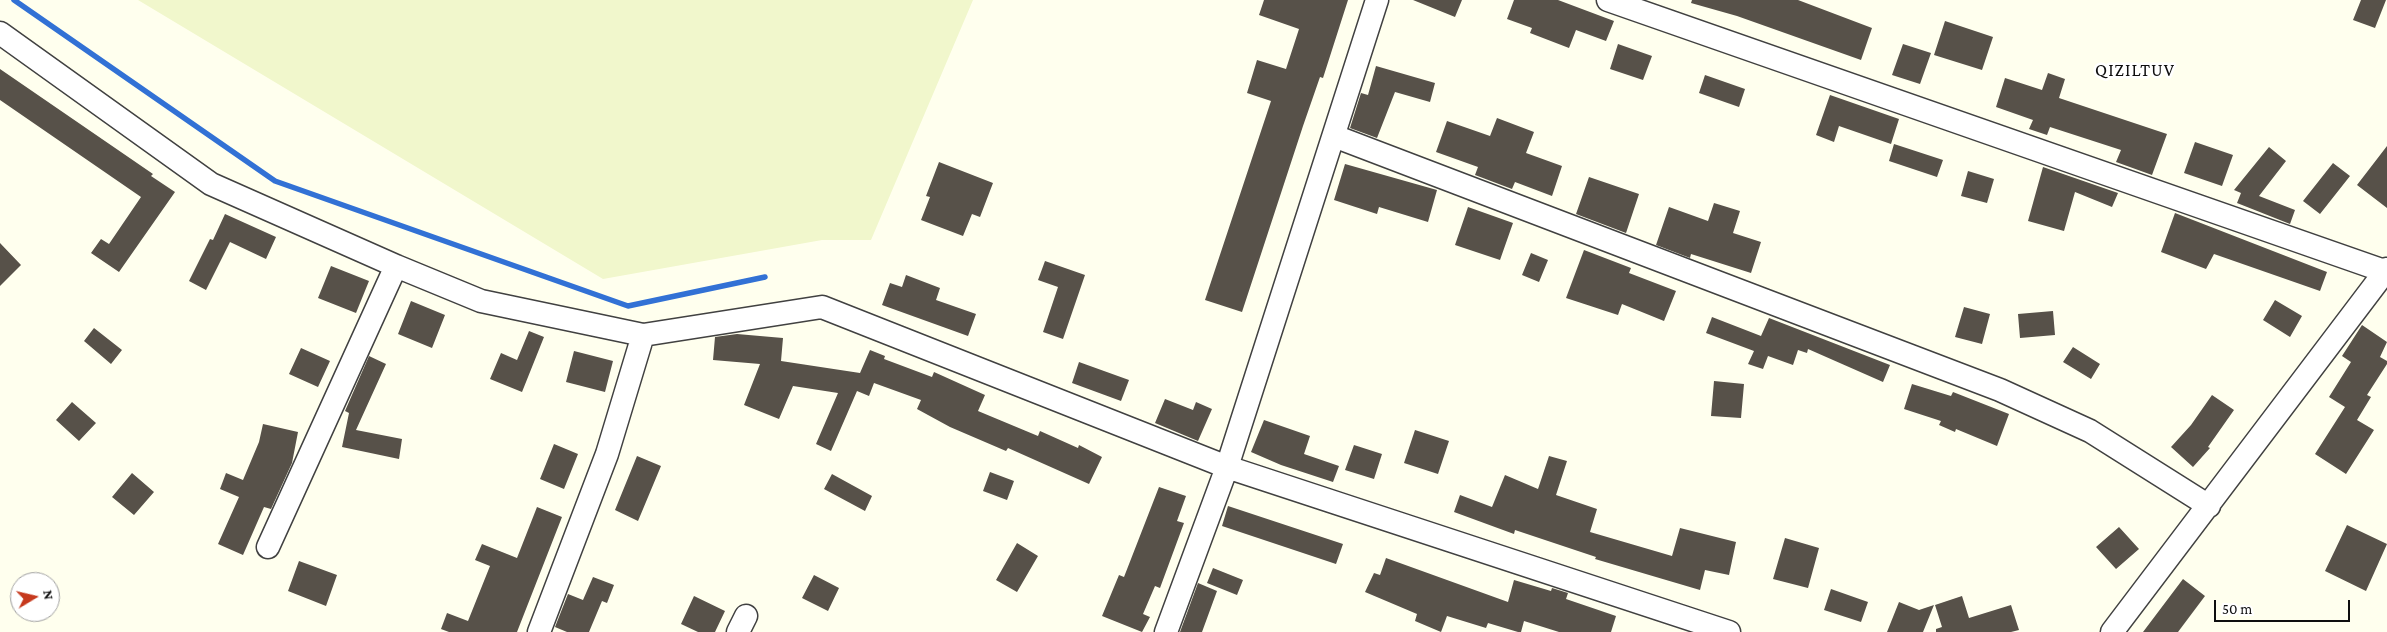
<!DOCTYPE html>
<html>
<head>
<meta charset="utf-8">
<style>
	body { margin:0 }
	#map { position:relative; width:2387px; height:632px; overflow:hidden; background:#ffe; font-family:"Crimson Pro",serif }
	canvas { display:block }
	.north { position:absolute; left:10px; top:572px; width:50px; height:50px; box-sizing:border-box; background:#fff; border:1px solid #9f9f9f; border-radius:50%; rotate:81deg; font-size:14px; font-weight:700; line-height:20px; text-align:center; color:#0e0e0e }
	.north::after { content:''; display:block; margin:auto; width:18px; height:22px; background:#c6391d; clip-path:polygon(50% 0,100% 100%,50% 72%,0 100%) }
	.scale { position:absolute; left:2214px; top:600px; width:136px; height:22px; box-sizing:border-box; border:2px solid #0e0e0e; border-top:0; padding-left:6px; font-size:15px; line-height:18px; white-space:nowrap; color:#0e0e0e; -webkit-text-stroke:4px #fff; paint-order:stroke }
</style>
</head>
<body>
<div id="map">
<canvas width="2387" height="632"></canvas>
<div class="north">N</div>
<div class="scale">50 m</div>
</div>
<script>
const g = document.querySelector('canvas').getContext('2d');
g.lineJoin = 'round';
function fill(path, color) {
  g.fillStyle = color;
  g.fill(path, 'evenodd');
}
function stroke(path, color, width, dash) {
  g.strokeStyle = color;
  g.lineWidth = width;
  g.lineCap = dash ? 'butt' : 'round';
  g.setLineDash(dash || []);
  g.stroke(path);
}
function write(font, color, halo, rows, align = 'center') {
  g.font = font + ' "Crimson Pro",serif';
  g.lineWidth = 5;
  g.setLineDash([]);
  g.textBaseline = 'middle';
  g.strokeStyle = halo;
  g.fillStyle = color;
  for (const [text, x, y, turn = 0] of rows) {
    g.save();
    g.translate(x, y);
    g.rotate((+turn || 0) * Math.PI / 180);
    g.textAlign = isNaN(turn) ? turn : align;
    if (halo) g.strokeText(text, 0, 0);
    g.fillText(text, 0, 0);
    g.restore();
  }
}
fill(new Path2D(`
	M138 0H973L871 240H822L603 279Z`), '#f1f7cc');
stroke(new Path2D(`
	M14 0 275 181 628 306 765 277`), '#3271d5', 5.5);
fill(new Path2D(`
	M1264 0H1348L1323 78 1320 77 1303 126 1242 312 1205 300 1271 101 1247 93 1257 60 1286 69 1299 29 1259 15Z
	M1413 0H1462L1455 17Z
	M1514 0H1558L1614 21 1606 41 1576 30 1569 48 1530 33 1532 28 1507 19Z
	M1692 0H1798L1872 28 1861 60 1737 16 1691 3Z
	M2361 0H2386L2375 28 2353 20Z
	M1945 21 1993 37 1982 70 1934 55Z
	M1618 44 1652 56 1643 80 1610 69Z
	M1903 44 1931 53 1920 84 1892 75Z
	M1376 66 1435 83 1430 102 1395 92 1377 138 1350 128 1361 93 1368 95Z
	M0 69 153 174 151 176 175 192 119 272 91 253 101 239 109 244 141 197 0 100Z
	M2048 73 2065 79 2059 98 2167 134 2152 175 2116 162 2121 150 2050 127 2047 135 2029 129 2033 120 1996 107 2005 78 2042 90Z
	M1705 75 1745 89 1739 107 1699 93Z
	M1830 95 1899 119 1891 144 1839 126 1834 142 1816 135Z
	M1497 118 1534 132 1526 153 1562 166 1552 196 1515 182 1512 189 1475 175 1478 167 1436 152 1447 121 1490 136Z
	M2195 142 2233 155 2222 186 2184 173Z
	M1894 144 1943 160 1937 177 1889 161Z
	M2387 146V208L2357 185Z
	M2269 147 2286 161 2259 196 2295 210 2290 224 2237 203 2241 193 2234 190Z
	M939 162 993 183 980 217 972 214 963 236 921 220 930 197 926 196Z
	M2333 163 2350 176 2320 214 2303 201Z
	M1345 164 1437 190 1428 222 1379 207 1377 214 1334 200Z
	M2043 167 2118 193 2112 207 2075 192 2064 231 2028 221Z
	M1968 171 1994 179 1987 203 1961 196Z
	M1589 177 1639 194 1626 233 1576 214Z
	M1714 203 1740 211 1733 233 1761 242 1751 273 1691 254 1690 258 1656 245 1669 207 1708 221Z
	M1468 207 1513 223 1500 260 1455 245Z
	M2175 213 2327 272 2320 291 2214 254 2206 269 2161 252Z
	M225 214 276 237 266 259 230 242 206 290 189 281 210 239 213 240Z
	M0 243 21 265 0 286Z
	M1584 250 1631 268 1629 273 1676 291 1664 321 1622 304 1618 315 1566 298Z
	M1531 253 1548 260 1539 282 1522 275Z
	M1045 261 1085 275 1063 339 1043 332 1058 287 1038 280Z
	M331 266 369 281 356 313 318 298Z
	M906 275 940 288 936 300 976 314 968 336 882 305 890 283 902 287Z
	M2275 300 2302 316 2290 337 2263 320Z
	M411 301 445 315 432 348 398 334Z
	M1964 307 1990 314 1982 344 1955 337Z
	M2053 311 2055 335 2020 338 2018 314Z
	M1712 317 1761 336 1769 318 1890 365 1883 382 1808 349 1807 353 1798 350 1793 365 1768 356 1763 369 1748 364 1754 351 1706 333Z
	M2362 325 2387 342 2380 357 2387 361V364L2367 395 2371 397 2357 420 2374 430 2346 474 2315 454 2345 407 2329 397 2351 362 2342 356Z
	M94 328 122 350 111 364 84 341Z
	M529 331 544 337 522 392 490 379 501 353 517 360Z
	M737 334 783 338 781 361 860 373 870 350 885 356 884 359 932 377 934 372 985 395 978 411 1038 436 1040 431 1078 448 1079 445 1102 457 1089 484 1008 448 1006 451 950 427 917 409 921 400 874 383 869 396 857 391 831 451 816 444 838 393 793 386 779 419 744 405 760 364 713 360 715 337Z
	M2073 347 2100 364 2091 379 2063 362Z
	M301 348 330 361 318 387 289 374Z
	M574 351 613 361 605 392 566 382Z
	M369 356 386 364 356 430 402 439 399 459 342 447 349 413 345 411Z
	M1079 362 1129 380 1121 401 1072 383Z
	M1714 381 1744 384 1741 418 1711 416Z
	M1912 384 1951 396 1953 392 2009 414 1997 446 1956 429 1955 432 1939 425 1941 421 1904 409Z
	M2212 395 2234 410 2208 447 2210 448 2193 467 2171 447 2191 425Z
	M1165 399 1193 410 1196 402 1212 409 1198 441 1155 423Z
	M72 402 96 423 79 441 56 420Z
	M1264 420 1310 436 1304 454 1339 466 1333 482 1281 465 1251 452Z
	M263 424 298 432 292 463 271 509 264 507 243 555 218 544 239 497 220 489 226 473 243 480 259 442Z
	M1415 430 1449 441 1438 474 1404 463Z
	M554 444 578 454 564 489 540 479Z
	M1354 445 1382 454 1374 479 1345 470Z
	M637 456 661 466 638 521 615 510Z
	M1549 456 1567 461 1556 495 1597 509 1590 532 1672 556 1680 528 1736 542 1729 575 1705 570 1700 590 1595 559 1596 557 1515 530 1514 534 1454 512 1460 495 1492 507 1505 475 1538 489Z
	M990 472 1014 481 1007 500 983 491Z
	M132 473 154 492 134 515 112 497Z
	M832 474 872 496 865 511 824 489Z
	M1159 487 1186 496 1177 521 1184 523 1160 588 1155 586 1143 614 1150 617 1142 632 1102 616 1119 575 1124 577Z
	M1228 506 1343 544 1336 564 1222 526Z
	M537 507 562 517 517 632H449L441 629 447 613 468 621 490 566 475 560 482 544 517 558Z
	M2347 525 2387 544 2366 591 2325 571Z
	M2119 527 2139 549 2116 569 2096 547Z
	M1785 538 1819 548 1808 588 1773 579Z
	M1017 543 1038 556 1017 592 996 580Z
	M1386 558 1508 602 1514 580 1551 591 1552 588 1568 593 1566 599 1616 616 1611 632H1559L1524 621 1521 632H1518L1488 623 1486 628 1447 616 1441 632 1415 621 1417 614 1365 592 1374 573 1380 575Z
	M299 561 337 575 326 606 288 591Z
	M1213 568 1243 580 1237 595 1207 583Z
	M814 575 839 588 828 611 802 598Z
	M593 577 614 585 607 603 602 601 589 632H567L555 627 568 594 583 600Z
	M2183 579 2205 596 2178 632H2143Z
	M1198 583 1217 591 1202 632H1180Z
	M1831 589 1868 602 1861 622 1824 610Z
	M694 596 725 611 715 632H698L681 624Z
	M1962 596 1969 618 2011 605 2019 630 2011 632H1936V629L1942 627 1935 605Z
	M1899 602 1919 610 1934 605 1923 632H1887Z`), '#575149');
const minor = new Path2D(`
	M1608 0 2387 272
	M0 33 211 184 396 266 481 301 643 335 822 307 1227 467 1729 632
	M1334 136 2000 390 2090 431 2209 506
	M268 547 396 266
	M539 632 607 454 643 335
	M738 632 746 616
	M1166 632 1227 467 1377 0
	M2112 632 2387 269`);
stroke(minor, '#414141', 25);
stroke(minor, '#fff', 22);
g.letterSpacing = '1px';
write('18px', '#0e0e0e', '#fff', [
	["QIZILTUV",2135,70]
]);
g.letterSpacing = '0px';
</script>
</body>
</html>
